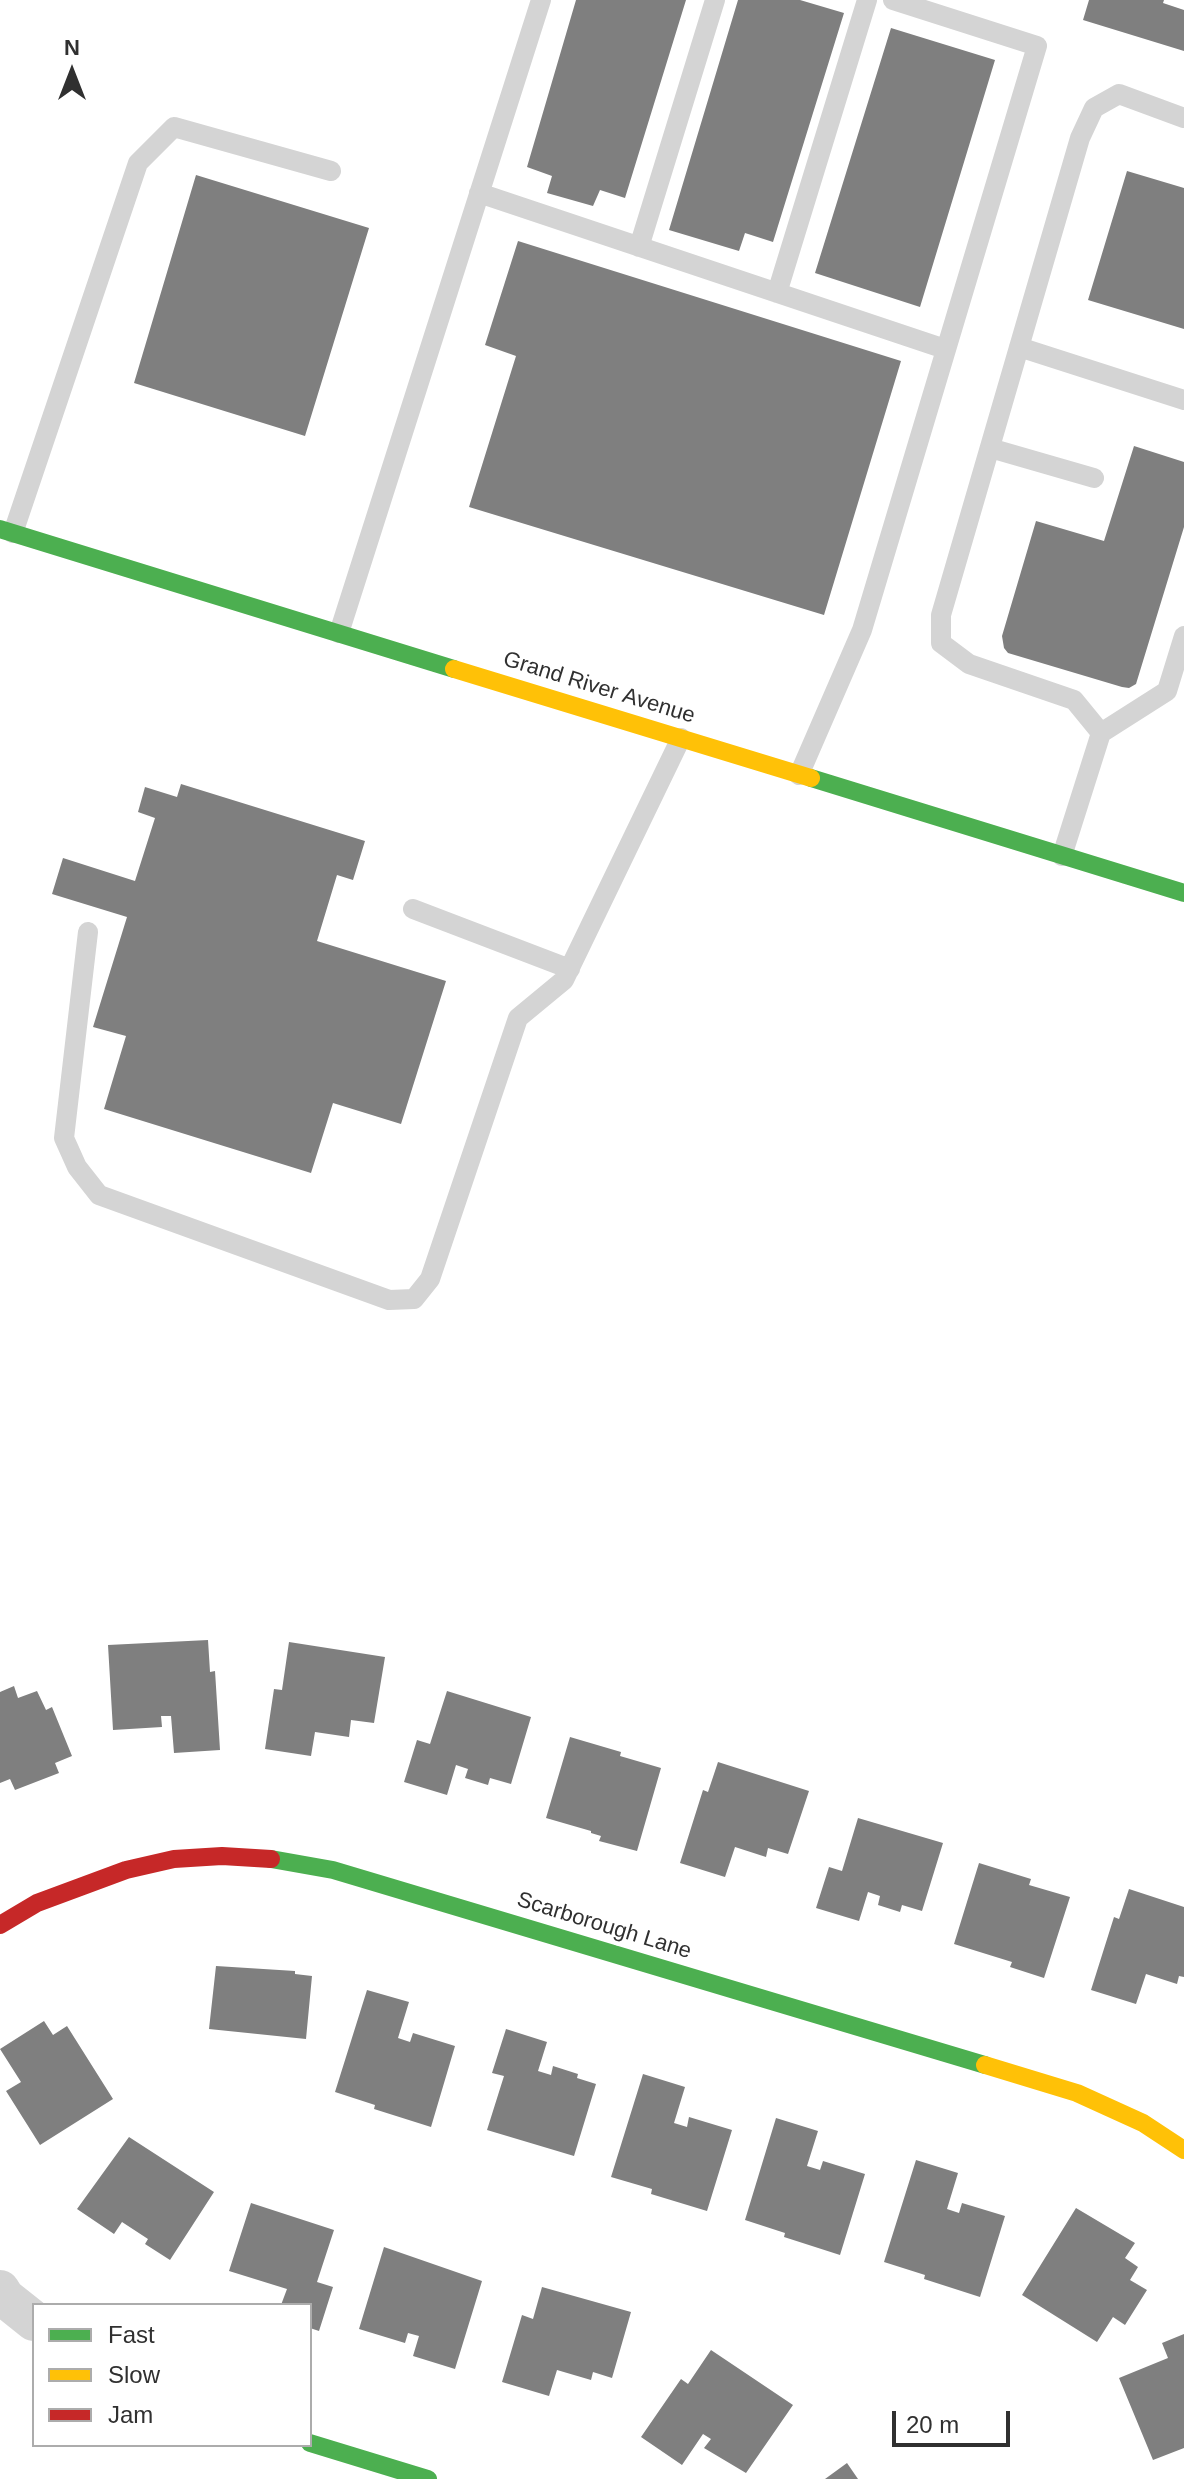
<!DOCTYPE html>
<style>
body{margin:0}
#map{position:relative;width:1184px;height:2479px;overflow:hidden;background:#fff;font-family:Arial,sans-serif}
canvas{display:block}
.legend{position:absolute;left:32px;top:2303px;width:280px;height:144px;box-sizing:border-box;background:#fff;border:2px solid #acacac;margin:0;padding:10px 14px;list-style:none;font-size:24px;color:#303030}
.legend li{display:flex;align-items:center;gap:16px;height:40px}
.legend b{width:40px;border:2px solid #acacac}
.north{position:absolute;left:32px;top:32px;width:80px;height:80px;-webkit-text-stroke:6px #fff;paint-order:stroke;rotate:0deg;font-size:22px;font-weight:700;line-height:32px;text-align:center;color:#303030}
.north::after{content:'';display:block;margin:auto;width:28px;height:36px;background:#303030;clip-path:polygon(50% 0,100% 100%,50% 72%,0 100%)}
.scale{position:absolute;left:892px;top:2411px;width:118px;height:36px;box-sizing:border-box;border:4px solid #303030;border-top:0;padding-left:10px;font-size:24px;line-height:28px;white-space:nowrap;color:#303030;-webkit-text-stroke:6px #fff;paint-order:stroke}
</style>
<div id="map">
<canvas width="1184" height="2479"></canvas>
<ul class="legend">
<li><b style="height:10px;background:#4caf50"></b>Fast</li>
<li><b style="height:10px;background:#ffc107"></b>Slow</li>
<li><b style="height:10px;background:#c62828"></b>Jam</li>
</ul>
<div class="north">N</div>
<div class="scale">20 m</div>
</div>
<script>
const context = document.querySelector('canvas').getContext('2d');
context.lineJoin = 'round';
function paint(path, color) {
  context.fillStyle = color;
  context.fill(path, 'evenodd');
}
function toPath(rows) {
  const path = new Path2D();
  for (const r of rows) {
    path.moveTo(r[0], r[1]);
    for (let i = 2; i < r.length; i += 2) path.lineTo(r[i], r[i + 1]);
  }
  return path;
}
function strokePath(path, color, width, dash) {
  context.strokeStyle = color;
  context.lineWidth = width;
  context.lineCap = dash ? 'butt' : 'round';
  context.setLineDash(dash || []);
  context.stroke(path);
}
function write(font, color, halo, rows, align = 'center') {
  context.font = font + ' Arial,sans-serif';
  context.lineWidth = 8;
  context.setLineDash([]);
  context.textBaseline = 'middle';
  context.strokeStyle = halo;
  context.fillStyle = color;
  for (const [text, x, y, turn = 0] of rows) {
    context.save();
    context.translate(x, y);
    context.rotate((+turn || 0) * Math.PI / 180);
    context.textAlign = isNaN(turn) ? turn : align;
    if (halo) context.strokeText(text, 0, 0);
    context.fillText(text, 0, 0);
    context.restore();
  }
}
const building = toPath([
 [576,0,686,0,625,198,600,190,593,206,547,193,552,176,527,167],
 [738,0,800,0,844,13,773,242,745,233,739,251,669,230],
 [1089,0,1164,0,1163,3,1184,10,1184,51,1083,20],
 [891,28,995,60,920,307,815,273],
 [1127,171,1184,188,1184,329,1088,300],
 [196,175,369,228,305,436,134,383],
 [518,241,901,361,824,615,469,507,516,356,485,345],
 [1134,446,1184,462,1184,527,1136,684,1129,688,1122,687,1008,653,1004,648,1002,636,1036,521,1104,541],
 [181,784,365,841,353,880,337,875,317,941,446,981,401,1124,333,1103,311,1173,104,1109,126,1036,93,1027,127,917,52,894,63,858,135,881,155,818,138,812,145,787,177,797],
 [208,1640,210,1672,215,1671,220,1750,174,1753,171,1716,161,1716,162,1727,113,1730,108,1645],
 [289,1642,385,1657,374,1723,351,1720,349,1737,315,1732,311,1756,265,1749,274,1689,282,1690],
 [14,1686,18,1698,37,1691,46,1710,52,1707,72,1756,55,1763,59,1773,15,1790,10,1779,0,1783,0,1692],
 [447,1691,531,1717,511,1784,490,1778,488,1785,465,1778,468,1769,456,1765,447,1795,404,1782,417,1740,430,1744],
 [570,1737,621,1752,620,1756,661,1768,637,1851,599,1841,601,1836,591,1833,591,1831,546,1818],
 [718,1762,809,1791,788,1854,768,1848,766,1857,735,1847,725,1877,680,1863,703,1790,708,1792],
 [858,1818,943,1843,922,1911,902,1905,900,1912,878,1905,880,1896,868,1892,859,1921,816,1908,829,1867,842,1871],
 [979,1863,1031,1879,1029,1885,1070,1897,1044,1978,1010,1967,1012,1962,954,1944],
 [1129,1889,1184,1907,1184,1977,1179,1976,1177,1984,1146,1974,1136,2004,1091,1990,1114,1917,1119,1919],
 [216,1966,295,1971,295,1974,312,1976,306,2039,209,2029],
 [367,1990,409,2002,398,2038,410,2042,413,2033,455,2046,431,2127,374,2109,375,2105,335,2092],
 [44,2021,53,2035,67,2026,113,2099,40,2145,6,2091,21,2082,0,2049],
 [506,2029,547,2042,538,2071,551,2075,553,2066,578,2074,577,2078,596,2084,574,2156,487,2130,504,2076,492,2073],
 [643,2074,685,2087,674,2123,687,2127,689,2117,732,2130,707,2211,651,2194,652,2189,611,2177],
 [776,2118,818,2131,807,2166,820,2170,823,2161,865,2174,840,2255,784,2237,785,2233,745,2220],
 [129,2137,214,2192,170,2260,145,2244,148,2239,122,2222,114,2234,77,2209],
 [916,2160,958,2173,947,2209,959,2213,962,2203,1005,2216,980,2297,924,2279,925,2275,884,2262],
 [251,2203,334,2230,317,2282,333,2287,319,2331,310,2328,310,2305,281,2305,287,2289,229,2271],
 [1076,2208,1135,2243,1125,2258,1138,2267,1130,2280,1147,2290,1125,2325,1113,2317,1097,2342,1022,2295],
 [384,2247,482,2281,455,2369,413,2356,419,2336,408,2333,405,2343,359,2329],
 [542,2287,631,2312,612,2378,593,2372,591,2380,557,2370,549,2396,502,2382,522,2315,533,2319],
 [1184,2334,1184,2448,1153,2460,1119,2378,1168,2358,1162,2343],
 [711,2350,793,2405,746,2473,704,2448,711,2439,703,2434,682,2465,641,2437,681,2379,688,2384],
 [847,2463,858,2479,825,2479]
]);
const lane = toPath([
 [479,193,945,349],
 [639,247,715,0],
 [777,293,867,0],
 [1019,347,1184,400],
 [990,448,1094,478],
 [13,533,138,163,174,127,331,171],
 [339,633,541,0],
 [1101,733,1074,700,969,664,941,643,941,615,1080,138,1094,108,1119,94,1184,118],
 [799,775,862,630,1037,46,893,0],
 [1062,856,1101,733,1167,691,1184,636],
 [413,909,570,969],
 [88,932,64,1138,77,1167,99,1195,389,1300,414,1299,430,1279,518,1018,564,980,681,738]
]);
const street = toPath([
 [0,2290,5,2298,34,2321]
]);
const fast = toPath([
 [0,529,454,669],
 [811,778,1184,893],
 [271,1859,333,1870,985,2065],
 [310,2443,428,2479]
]);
const slow = toPath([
 [454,669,811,778],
 [985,2065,1077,2093,1143,2123,1184,2150]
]);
const jam = toPath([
 [0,1925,37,1903,126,1870,174,1859,222,1856,271,1859]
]);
const streetNames = [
 ["Grand River Avenue",599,688,17],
 ["Scarborough Lane",604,1926,17]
];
paint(building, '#7f7f7f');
strokePath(lane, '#d4d4d4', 20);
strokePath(street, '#d4d4d4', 40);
strokePath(fast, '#4caf50', 18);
strokePath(slow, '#ffc107', 18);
strokePath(jam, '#c62828', 18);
write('22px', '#303030', '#fff', streetNames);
</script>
